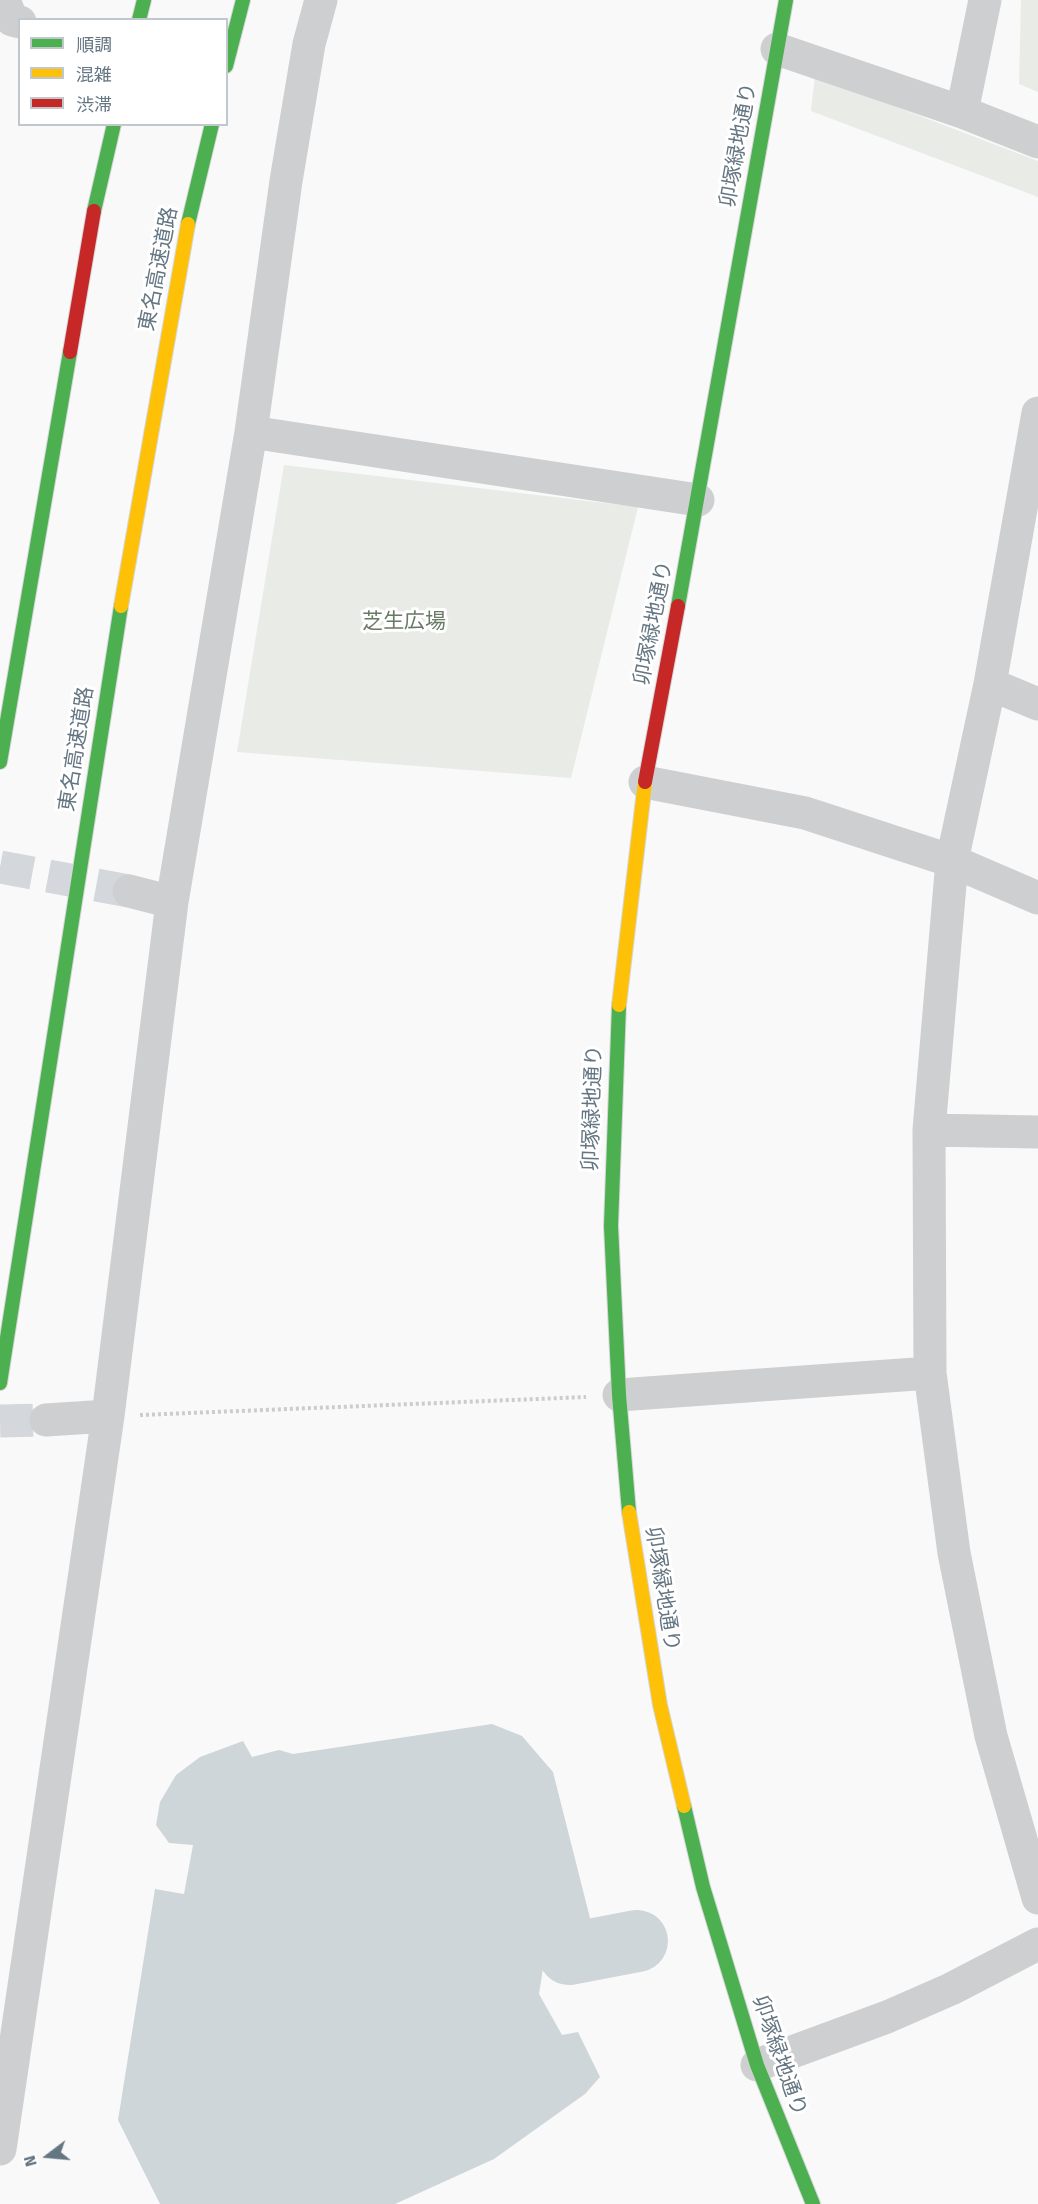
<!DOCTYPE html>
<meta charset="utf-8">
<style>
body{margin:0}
#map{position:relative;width:1038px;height:2204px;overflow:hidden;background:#f9f9f9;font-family:"Fira Sans","Noto Sans JP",sans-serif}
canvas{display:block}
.legend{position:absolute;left:18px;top:18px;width:210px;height:108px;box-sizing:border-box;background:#fff;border:2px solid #c1c8cd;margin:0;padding:8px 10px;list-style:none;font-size:18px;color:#657683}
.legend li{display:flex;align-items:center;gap:12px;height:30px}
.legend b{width:30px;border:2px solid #c1c8cd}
.north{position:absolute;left:18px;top:2126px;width:60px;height:60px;-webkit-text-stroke:4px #fff;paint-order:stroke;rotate:254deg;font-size:16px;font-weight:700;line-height:24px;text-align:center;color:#657683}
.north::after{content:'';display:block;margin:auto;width:21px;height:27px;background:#657683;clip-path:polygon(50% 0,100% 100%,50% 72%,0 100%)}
</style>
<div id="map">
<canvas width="1038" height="2204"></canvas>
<ul class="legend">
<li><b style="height:8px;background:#4caf50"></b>順調</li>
<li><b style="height:8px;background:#ffc107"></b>混雑</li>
<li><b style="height:8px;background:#c62828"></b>渋滞</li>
</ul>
<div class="north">N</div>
</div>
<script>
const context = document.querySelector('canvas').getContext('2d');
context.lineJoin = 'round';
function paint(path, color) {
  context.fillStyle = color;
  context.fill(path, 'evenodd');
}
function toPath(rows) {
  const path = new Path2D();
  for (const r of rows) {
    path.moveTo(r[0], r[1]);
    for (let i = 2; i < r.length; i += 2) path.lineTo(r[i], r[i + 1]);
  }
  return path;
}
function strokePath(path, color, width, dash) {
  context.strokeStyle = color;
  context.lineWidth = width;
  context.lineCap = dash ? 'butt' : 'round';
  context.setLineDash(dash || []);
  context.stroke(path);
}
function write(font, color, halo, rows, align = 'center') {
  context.font = font + ' "Fira Sans","Noto Sans JP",sans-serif';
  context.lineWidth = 6;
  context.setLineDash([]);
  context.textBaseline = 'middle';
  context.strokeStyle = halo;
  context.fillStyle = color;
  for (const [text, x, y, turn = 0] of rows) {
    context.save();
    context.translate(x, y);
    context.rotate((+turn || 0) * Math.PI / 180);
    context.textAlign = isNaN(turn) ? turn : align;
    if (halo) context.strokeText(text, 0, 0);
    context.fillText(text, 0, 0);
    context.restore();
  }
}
const green = toPath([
 [1021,0,1038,0,1038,92,1019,84],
 [815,76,1038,161,1038,197,811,111],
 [284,465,638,507,571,778,237,752]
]);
const water = toPath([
 [492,1724,522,1736,553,1772,591,1922,564,1934,572,1965,544,1962,539,1994,562,2035,578,2032,600,2077,585,2094,494,2159,395,2204,160,2204,118,2120,155,1889,184,1894,193,1845,169,1843,156,1825,160,1802,176,1775,200,1757,243,1741,252,1757,279,1750,293,1754]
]);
const river = toPath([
 [569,1954,637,1941]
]);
const streetTunnel = toPath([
 [0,867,129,891],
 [0,1421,46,1420]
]);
const path = toPath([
 [140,1415,586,1397]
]);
const street = toPath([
 [4,0,12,20,20,22],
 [777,49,962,112,1038,142],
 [962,112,985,0],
 [1038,413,990,684,952,861,929,1130,930,1373,954,1553,991,1736,1038,1898],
 [251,432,698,500],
 [990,684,1038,704],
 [645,782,805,813,952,861,1038,898],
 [172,902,251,432,286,181,309,44,321,0],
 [929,1130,1038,1132],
 [619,1395,930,1373],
 [46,1420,108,1416],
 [757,2065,887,2017,951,1989,1038,1944],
 [0,2149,108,1416,172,902,129,891]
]);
const fast = toPath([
 [139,20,144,0],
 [226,66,243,0],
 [94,211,114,124],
 [188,224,212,124],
 [678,606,786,0],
 [0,762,70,352],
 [619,1005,611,1226,619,1395,629,1512],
 [0,1383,121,606],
 [684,1806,703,1887,757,2065,813,2204]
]);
const slow = toPath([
 [121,606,188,224],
 [619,1005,645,782],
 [629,1512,660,1705,684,1806]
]);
const jam = toPath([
 [70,352,94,211],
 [645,782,678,606]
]);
const streetNames = [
 ["卯塚緑地通り",739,145,-80],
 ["東名高速道路",159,269,-79],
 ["卯塚緑地通り",654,623,-79],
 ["東名高速道路",77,749,-81],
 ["卯塚緑地通り",593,1108,-88],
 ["卯塚緑地通り",662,1589,81],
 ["卯塚緑地通り",779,2056,71]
];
const parkNames = [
 ["芝生広場",404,622]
];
paint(green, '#e8ebe6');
paint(water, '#ced6d9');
strokePath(river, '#ced6d9', 62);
strokePath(streetTunnel, '#d4d8dc', 33, [33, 16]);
strokePath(fast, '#d5d6d7', 16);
strokePath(slow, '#d5d6d7', 16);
strokePath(jam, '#d5d6d7', 16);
strokePath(path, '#cbcccd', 4, [3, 3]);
strokePath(street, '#cecfd0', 33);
strokePath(fast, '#4caf50', 14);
strokePath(slow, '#ffc107', 14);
strokePath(jam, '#c62828', 14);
write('21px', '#657683', '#fff', streetNames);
write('21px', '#687a64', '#fff', parkNames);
</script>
